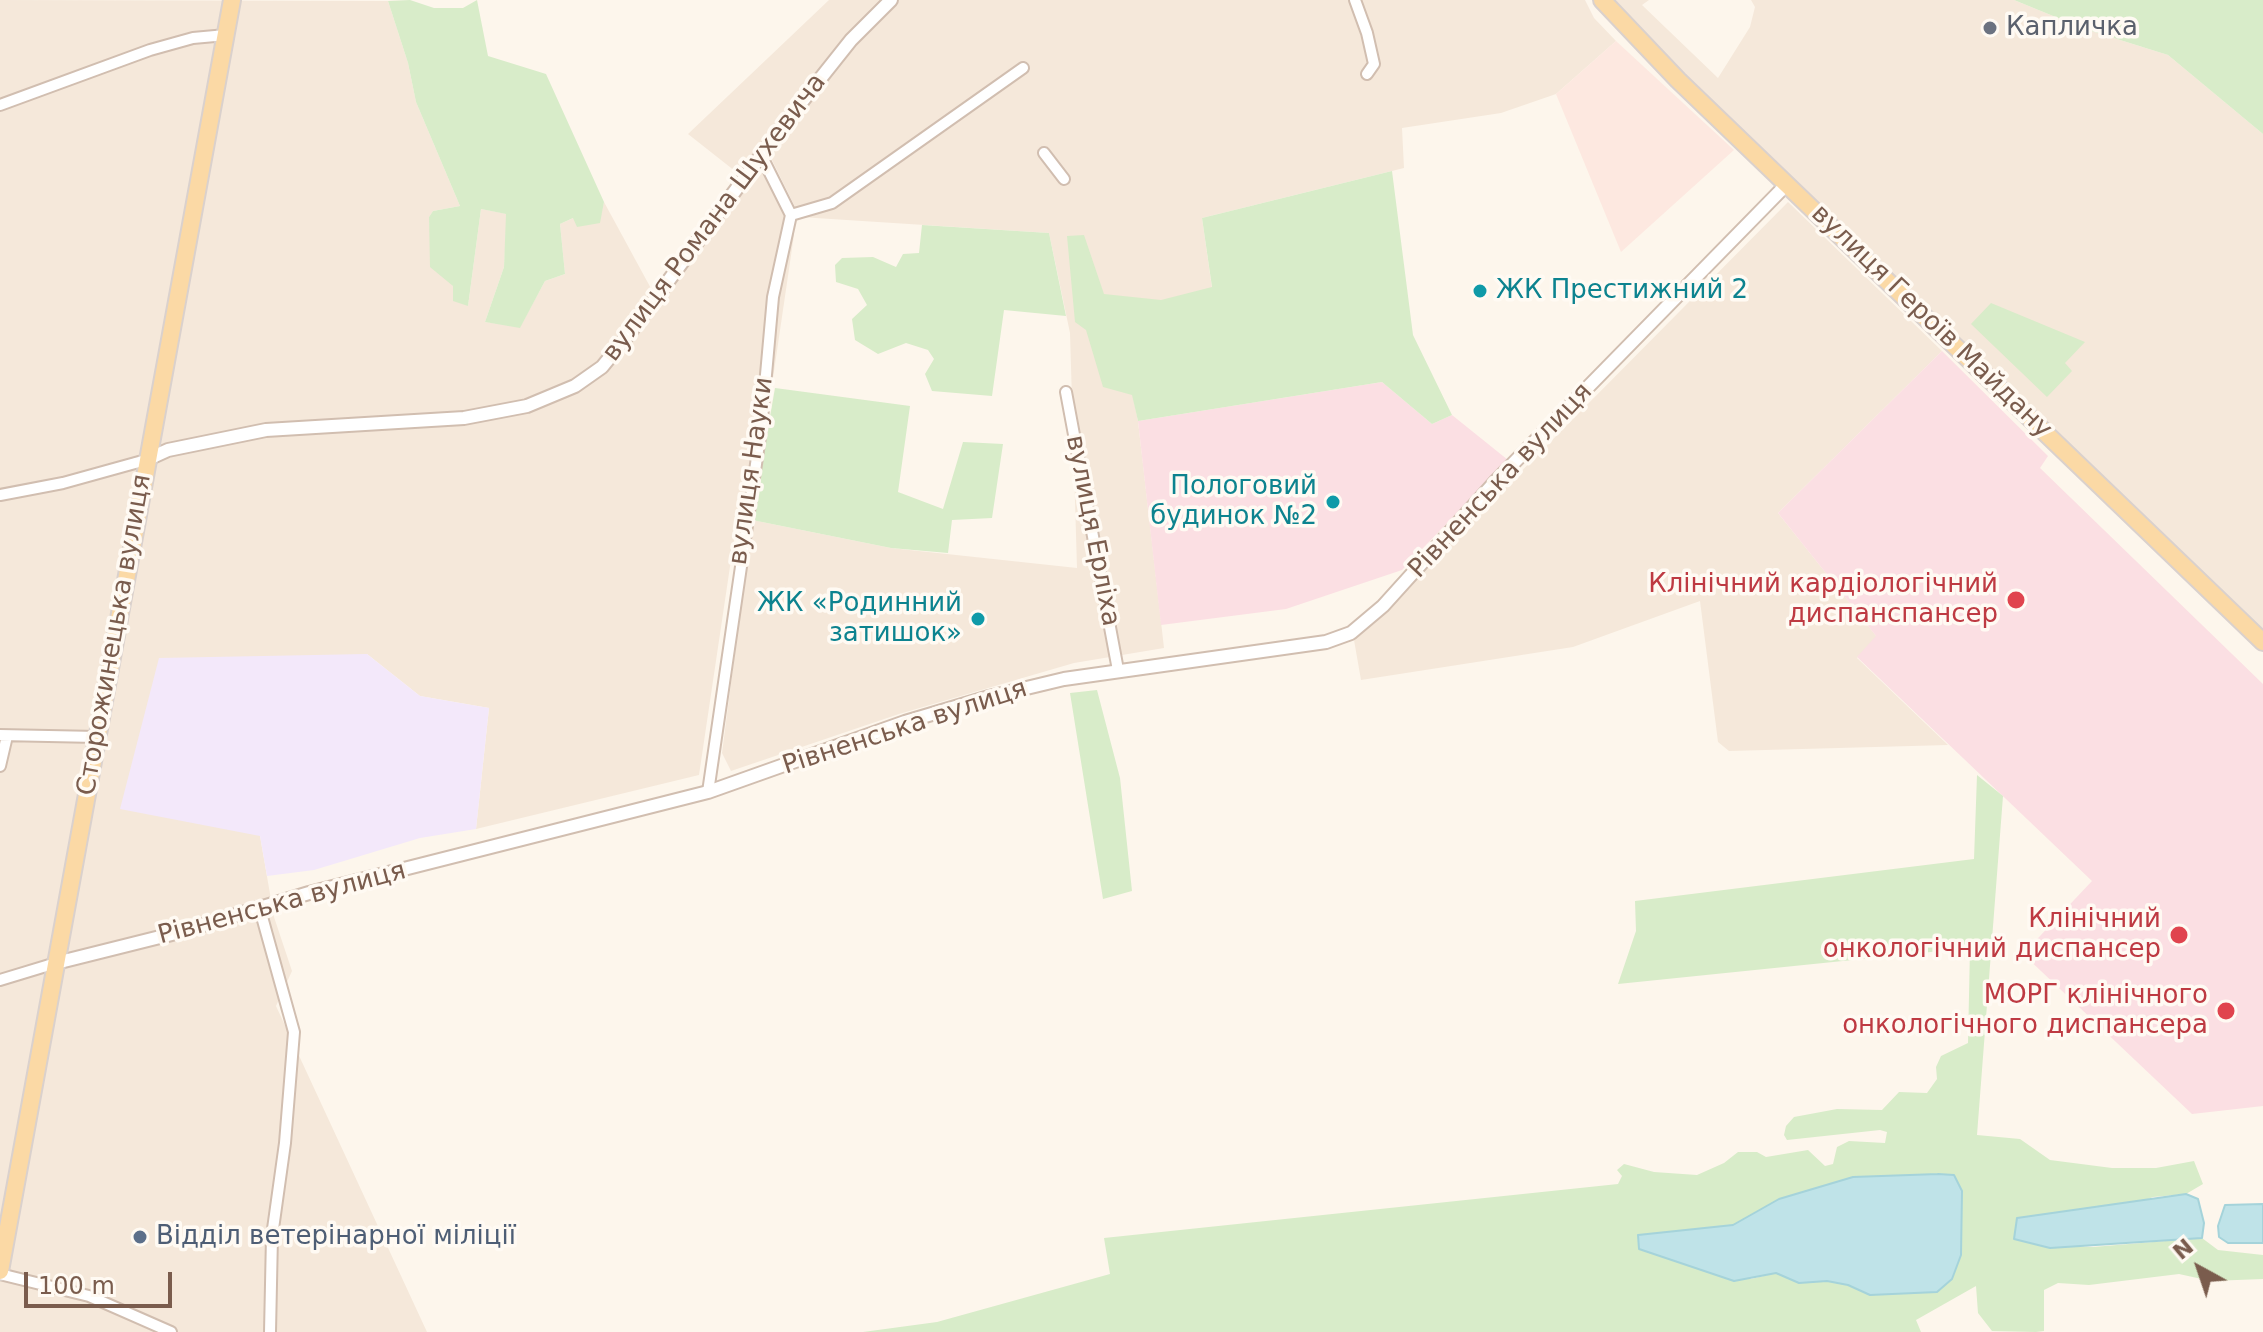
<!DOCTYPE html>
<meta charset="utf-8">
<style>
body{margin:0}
#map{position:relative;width:2263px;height:1332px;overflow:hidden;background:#fdf6ec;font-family:"DejaVu Sans",sans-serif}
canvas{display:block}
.north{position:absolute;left:2159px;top:1228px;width:80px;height:80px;-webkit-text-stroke:6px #fffaf3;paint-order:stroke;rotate:320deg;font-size:22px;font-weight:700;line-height:32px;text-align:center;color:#7a5c4d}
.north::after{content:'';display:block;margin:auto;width:28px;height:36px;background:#7a5c4d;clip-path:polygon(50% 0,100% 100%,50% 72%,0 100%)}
.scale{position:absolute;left:24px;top:1272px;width:148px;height:36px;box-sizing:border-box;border:4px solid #7a5c4d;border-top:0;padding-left:10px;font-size:24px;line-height:28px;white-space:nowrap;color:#7a5c4d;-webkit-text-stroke:6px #fffaf3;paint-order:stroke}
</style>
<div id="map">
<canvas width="2263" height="1332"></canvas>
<div class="north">N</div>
<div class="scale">100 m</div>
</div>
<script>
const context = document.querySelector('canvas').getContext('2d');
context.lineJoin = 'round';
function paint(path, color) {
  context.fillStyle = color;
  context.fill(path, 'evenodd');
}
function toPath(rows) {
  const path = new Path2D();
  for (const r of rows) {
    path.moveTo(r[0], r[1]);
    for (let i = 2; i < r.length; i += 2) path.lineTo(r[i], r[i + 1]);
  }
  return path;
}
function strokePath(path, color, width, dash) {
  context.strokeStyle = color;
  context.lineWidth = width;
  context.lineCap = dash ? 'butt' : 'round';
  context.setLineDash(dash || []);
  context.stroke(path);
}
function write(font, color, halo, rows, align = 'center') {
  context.font = font + ' "DejaVu Sans",sans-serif';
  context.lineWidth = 7;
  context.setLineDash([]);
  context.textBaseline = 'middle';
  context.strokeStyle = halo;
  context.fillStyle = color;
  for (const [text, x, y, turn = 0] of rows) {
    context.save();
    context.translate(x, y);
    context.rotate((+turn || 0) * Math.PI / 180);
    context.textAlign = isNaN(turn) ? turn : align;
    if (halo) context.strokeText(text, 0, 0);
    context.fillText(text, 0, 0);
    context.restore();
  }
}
const residential = toPath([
 [0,0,388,1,408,63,416,102,460,206,433,211,429,217,430,230,453,286,468,306,481,209,507,214,504,267,485,322,520,327,545,281,565,274,560,224,573,218,599,223,604,202,654,294,762,154,792,212,794,235,773,378,735,533,699,775,476,829,489,708,420,696,367,654,260,836,274,917,292,971,276,1006,427,1332,0,1332],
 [829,0,888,0,740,175,688,134],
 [899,0,1585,0,1594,18,1616,41,1556,94,1501,113,1402,128,1404,168,1202,218,1215,309,1118,325,1138,421,1164,648,1074,663,899,714,731,771,722,753,752,520,891,548,1077,568,1070,333,1049,233,800,217,769,154,851,46],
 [1602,0,1649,0,1642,5,1718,78,1750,27,1755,7,1751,0,2014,0,2085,29,2168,55,2263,134,2263,641],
 [1788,202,1942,351,1778,513,1877,637,1857,658,1948,745,1729,751,1718,742,1700,601,1573,647,1361,680,1354,640]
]);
const commercial = toPath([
 [1616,41,1734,150,1621,252,1556,94]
]);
const education = toPath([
 [367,654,420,696,489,708,476,829,420,838,314,870,267,876,260,836,120,809,159,658]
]);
const medical = toPath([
 [1942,351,2048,456,2040,468,2263,684,2263,1106,2192,1114,2023,954,2092,881,1857,657,1876,636,1778,513],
 [1382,382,1432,424,1452,415,1508,460,1402,570,1286,609,1161,625,1138,421]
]);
const green = toPath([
 [410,0,434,8,463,8,477,0,488,56,546,74,604,202,600,223,577,227,573,218,560,224,565,274,545,281,520,328,485,322,504,267,506,214,481,209,468,306,453,301,453,286,430,267,429,217,433,211,460,206,416,102,408,63,388,1],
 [2014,0,2263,0,2263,134,2168,55,2085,29],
 [1392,171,1413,335,1452,415,1432,424,1382,382,1138,421,1132,395,1103,387,1086,330,1075,322,1067,236,1084,235,1104,294,1161,300,1212,287,1202,218],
 [922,225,1049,233,1066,316,1004,310,992,396,932,391,925,374,934,359,928,350,906,343,878,354,855,340,852,319,867,305,858,289,836,282,835,265,842,258,873,257,896,267,903,254,919,253],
 [1991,303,2085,342,2065,363,2072,371,2047,397,1971,324],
 [775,388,910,406,898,492,943,509,963,442,1003,444,992,518,952,520,948,553,891,548,752,520],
 [1097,690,1120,778,1132,891,1103,899,1070,693],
 [1977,775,2003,796,1977,1135,2020,1139,2050,1160,2112,1168,2156,1168,2194,1161,2203,1184,2186,1194,2153,1197,2035,1245,2093,1247,2202,1238,2218,1250,2263,1255,2263,1279,2211,1281,2179,1274,2089,1285,2058,1283,2044,1290,2044,1331,2036,1332,1992,1331,1978,1313,1976,1286,1916,1320,1921,1332,863,1332,937,1322,1110,1274,1104,1238,1618,1184,1622,1176,1617,1170,1624,1164,1654,1172,1697,1175,1724,1163,1738,1152,1757,1152,1766,1157,1808,1150,1825,1166,1833,1164,1837,1147,1849,1141,1885,1143,1887,1132,1880,1130,1787,1140,1784,1135,1786,1126,1794,1117,1837,1109,1882,1110,1899,1092,1927,1093,1937,1079,1936,1067,1941,1056,1968,1043,1970,948,1618,984,1636,931,1635,901,1974,859],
 [1938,1174,1954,1175,1870,1295,1848,1285,1827,1281,1799,1283,1776,1273,1751,1279,1639,1249,1733,1225,1779,1199,1853,1177]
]);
const water = toPath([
 [1938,1174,1954,1175,1962,1191,1961,1255,1952,1279,1937,1292,1870,1295,1848,1285,1827,1281,1799,1283,1776,1273,1734,1281,1639,1249,1638,1235,1733,1225,1779,1199,1853,1177,1938,1174],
 [2186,1194,2198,1199,2204,1223,2202,1238,2050,1248,2014,1239,2017,1218,2186,1194],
 [2263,1204,2263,1243,2228,1243,2219,1237,2218,1226,2225,1205,2263,1204]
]);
const minor = toPath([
 [1355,0,1367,33,1374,64,1367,74],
 [0,105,150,50,193,38,226,35],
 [1044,153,1064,179],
 [791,215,832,203,1023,68],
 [1066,392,1118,670],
 [0,495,63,483,146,460],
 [0,735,97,737],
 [0,766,7,736],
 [708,792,761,430,773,297,791,215,762,157],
 [259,906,294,1032,285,1143,272,1236,270,1332],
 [0,980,56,963],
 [0,1274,89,1296,171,1332]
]);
const tertiary = toPath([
 [146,460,168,450,266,430,464,418,527,406,575,386,602,367,629,334,789,118,851,40,891,0],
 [56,963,180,932,309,893,708,792,905,722,989,697,1064,679,1326,642,1351,633,1383,606,1495,482,1787,184]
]);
const primary = toPath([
 [1602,0,1678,80,2263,642],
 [0,1271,232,0]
]);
const markers = [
 [1990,28,8,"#6b7280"],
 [1480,291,8,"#0f9aa8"],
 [1333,502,8,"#0f9aa8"],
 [2016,600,10,"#e0444e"],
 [978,619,8,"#0f9aa8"],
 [2179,935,10,"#e0444e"],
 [2226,1011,10,"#e0444e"],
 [140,1237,8,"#5c6f8a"]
];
const worshipNames = [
 ["Капличка",2006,28]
];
const streetNames = [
 ["вулиця Романа Шухевича",715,218,-53],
 ["вулиця Героїв Майдану",1931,322,44],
 ["вулиця Науки",752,471,-82],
 ["Рівненська вулиця",1501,481,-47],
 ["вулиця Ерліха",1092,531,79],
 ["Сторожинецька вулиця",115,635,-80],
 ["Рівненська вулиця",905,728,-18],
 ["Рівненська вулиця",282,904,-15]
];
const cultureNames = [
 ["ЖК Престижний 2",1496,291,"left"],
 ["Пологовий",1317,487],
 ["будинок №2",1317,517],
 ["ЖК «Родинний",962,604],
 ["затишок»",962,634]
];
const healthNames = [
 ["Клінічний кардіологічний",1998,585],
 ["диспанспансер",1998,615],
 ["Клінічний",2161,920],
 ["онкологічний диспансер",2161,950],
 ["МОРГ клінічного",2208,996],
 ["онкологічного диспансера",2208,1026]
];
const serviceNames = [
 ["Відділ ветерінарної міліції",156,1237]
];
paint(residential, '#f5e8da');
paint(commercial, '#fde8e0');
paint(education, '#f3e8fa');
paint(medical, '#fbdfe3');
paint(green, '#d8ecc9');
paint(water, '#bfe3e8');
strokePath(water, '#a5d3da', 2);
strokePath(minor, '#d1beb0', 14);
strokePath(tertiary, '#d1beb0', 16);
strokePath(primary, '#dad1cd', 20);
strokePath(minor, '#fff', 10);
strokePath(tertiary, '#fff', 12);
strokePath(primary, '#fbd9a5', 16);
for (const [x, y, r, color] of markers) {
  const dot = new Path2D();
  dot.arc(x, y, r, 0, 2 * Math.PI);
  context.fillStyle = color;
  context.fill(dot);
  strokePath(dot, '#fffaf3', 3);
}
write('26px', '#5b616d', '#fffaf3', worshipNames, 'left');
write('26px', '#7a5c4d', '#fffaf3', streetNames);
write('26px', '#0d838f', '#fffaf3', cultureNames, 'right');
write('26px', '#be3a42', '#fffaf3', healthNames, 'right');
write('26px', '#4e5e75', '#fffaf3', serviceNames, 'left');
</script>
